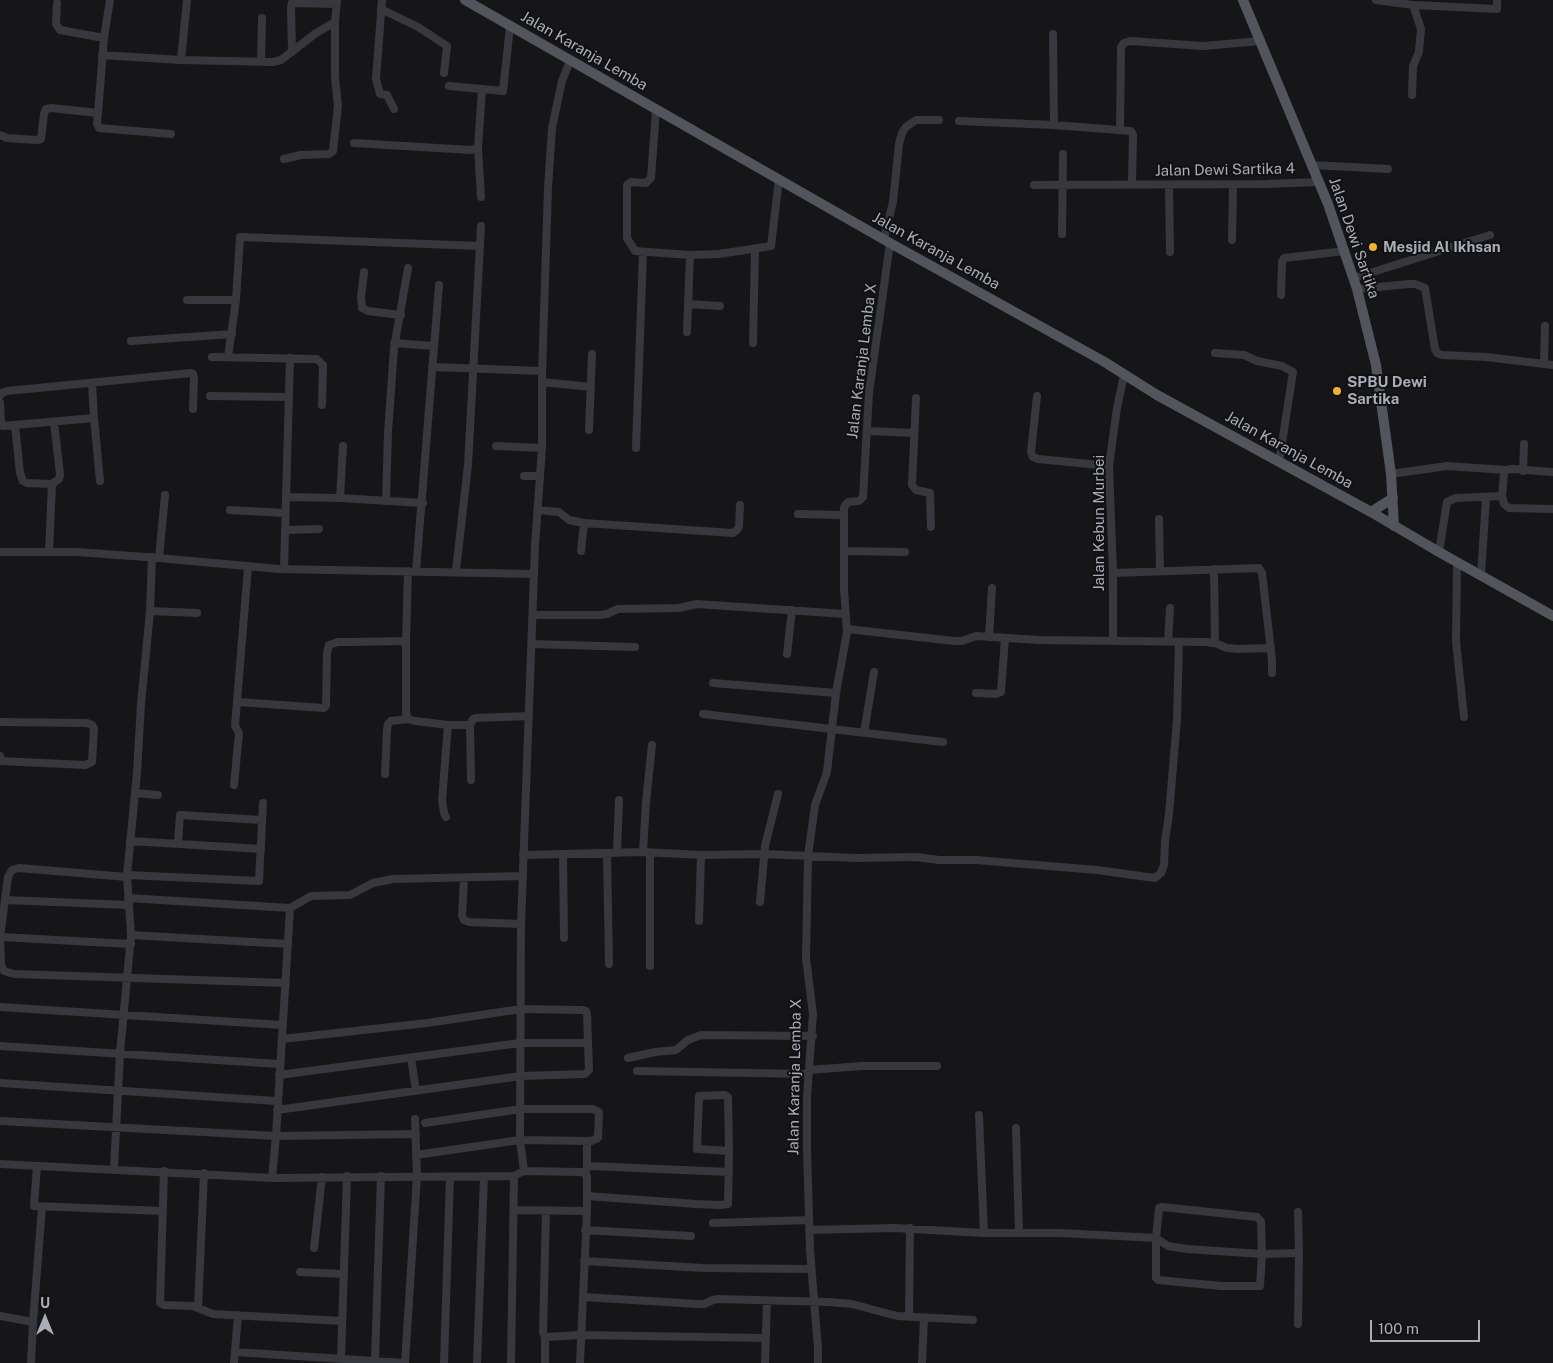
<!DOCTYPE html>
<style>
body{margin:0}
#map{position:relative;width:1553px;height:1363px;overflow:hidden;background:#161618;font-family:"Public Sans",sans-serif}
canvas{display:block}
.north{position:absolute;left:20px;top:1293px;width:50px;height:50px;-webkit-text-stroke:4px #111113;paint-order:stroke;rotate:0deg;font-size:14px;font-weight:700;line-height:20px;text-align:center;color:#a8adb8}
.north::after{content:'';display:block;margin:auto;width:18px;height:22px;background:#a8adb8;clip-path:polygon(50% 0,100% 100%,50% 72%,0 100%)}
.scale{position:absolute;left:1370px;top:1320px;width:110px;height:22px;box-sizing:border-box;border:2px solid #a8adb8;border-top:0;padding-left:6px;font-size:15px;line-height:18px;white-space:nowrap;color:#a8adb8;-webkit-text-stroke:4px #111113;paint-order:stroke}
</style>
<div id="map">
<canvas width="1553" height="1363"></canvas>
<div class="north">U</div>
<div class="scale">100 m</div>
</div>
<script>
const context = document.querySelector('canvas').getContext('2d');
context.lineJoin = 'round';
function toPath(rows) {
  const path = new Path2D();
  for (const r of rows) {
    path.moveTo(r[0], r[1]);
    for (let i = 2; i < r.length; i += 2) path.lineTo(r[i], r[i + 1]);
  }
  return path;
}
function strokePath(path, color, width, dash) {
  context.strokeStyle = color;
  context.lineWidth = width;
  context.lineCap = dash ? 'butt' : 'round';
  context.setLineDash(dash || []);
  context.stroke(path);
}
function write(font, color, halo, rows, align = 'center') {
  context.font = font + ' "Public Sans",sans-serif';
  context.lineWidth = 4;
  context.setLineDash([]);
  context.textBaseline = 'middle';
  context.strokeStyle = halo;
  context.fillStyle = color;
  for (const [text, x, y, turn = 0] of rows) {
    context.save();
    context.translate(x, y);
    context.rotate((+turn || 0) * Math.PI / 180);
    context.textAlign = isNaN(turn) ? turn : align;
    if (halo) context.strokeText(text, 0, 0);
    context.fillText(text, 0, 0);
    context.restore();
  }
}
const minor = toPath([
 [382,0,376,79,380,94,387,95,394,109],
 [1376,0,1413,5,1497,9,1497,0],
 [57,3,56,24,60,30,104,38],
 [381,9,418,27,447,46,444,73],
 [1053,34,1054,125],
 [292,52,291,8,292,3,337,4],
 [102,55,181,60,187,0],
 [181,60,273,62,281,60,316,33,335,22,337,0],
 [261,61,262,18],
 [449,86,503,91,510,26],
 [1412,95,1413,66,1419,52,1421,29,1413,5],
 [656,110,651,178,646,183,631,182,627,185,627,238,635,251,690,255,719,254,771,246,779,179],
 [98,113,97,124,99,128,171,134],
 [959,121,1054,125,1131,131,1133,135,1132,184],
 [1120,130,1121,50,1121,47,1124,43,1130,41,1204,46,1260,41],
 [0,135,7,138,37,140,41,139,44,114,46,109,51,108,98,113,104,38,110,0],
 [354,143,471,150,478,148],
 [284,159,301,155,329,154,333,151,338,106,335,78,335,22],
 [1312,165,1388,169],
 [1034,185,1267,184,1318,182],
 [1169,185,1170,252],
 [481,197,478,148,482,89],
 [1062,234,1063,154],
 [884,239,893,202,899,144,902,133,906,127,916,120,939,120],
 [1232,240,1233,185],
 [364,272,361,298,362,308,368,311,401,315],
 [1354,278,1490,235],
 [1357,289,1409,284,1415,284,1425,288,1435,349,1437,353,1442,355,1486,357,1553,365],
 [1281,295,1282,262,1284,258,1345,251],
 [187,300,236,300],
 [688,304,720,306],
 [687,332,690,255],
 [131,341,232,334],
 [394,343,433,346],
 [753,343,755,249],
 [1215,353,1244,355,1257,361,1282,366,1293,372,1279,462],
 [212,357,317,359,323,365,322,405],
 [228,357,236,300,240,237,480,246],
 [1544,364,1545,326],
 [432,367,542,371],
 [542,382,591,387],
 [92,383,94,418,100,481],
 [0,396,2,393,7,391,191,373,193,374,194,378,193,409],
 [210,396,289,397],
 [1037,396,1031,452,1033,457,1038,459,1109,466],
 [916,398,912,485,916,490,930,493,931,527],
 [0,403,1,423,3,426,94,418],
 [15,425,20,473,23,481,27,483,52,484,59,479,60,475,54,422],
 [589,430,592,354],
 [867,431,914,433],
 [496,446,542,448],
 [636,448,643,252],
 [1523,471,1524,444],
 [1553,472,1512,469,1506,470,1504,473,1502,496,1504,504,1509,508,1553,509],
 [1391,474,1447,466,1506,470],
 [524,476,540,476],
 [286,497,340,498,423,503],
 [340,498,343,446],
 [386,501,388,432,394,348,408,268],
 [230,510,285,513],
 [538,510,559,512,569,520,584,523,733,533,737,530,739,527,740,505],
 [798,514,844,515],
 [1159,519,1160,571],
 [285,530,319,529],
 [581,551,584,523],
 [844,551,905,552],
 [0,552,77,552,159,558,279,569,534,574],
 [49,552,52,484],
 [1439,552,1447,502,1456,498,1502,496],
 [159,558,165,495],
 [1457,562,1456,641,1464,717],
 [284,569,290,358],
 [1214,569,1215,643],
 [416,571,439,285],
 [456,571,468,465,481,226],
 [1113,573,1259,568,1262,573,1272,660,1272,673],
 [1481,575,1486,498],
 [150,611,197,613],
 [534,615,600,615,607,614,618,609,679,608,697,604,845,614],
 [847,629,954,641,962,641,976,636,1039,640,1205,642,1215,643,1227,648,1238,649,1271,648],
 [989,637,992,588],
 [406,641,408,571],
 [1113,641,1113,573,1109,466,1117,408,1124,375],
 [1168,642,1170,608],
 [532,644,635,647],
 [787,654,792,610],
 [713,683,836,693],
 [976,693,996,694,1001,692,1005,638],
 [238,702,324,708,326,706,327,653,329,645,338,642,348,642,406,641,406,713,408,719],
 [703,714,943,742],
 [0,722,87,723,92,725,94,728,92,762,85,765,1,761,0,756],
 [470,725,471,780],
 [864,733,874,672],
 [385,774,387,730,388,724,391,721,408,719,415,721,448,725,470,725,473,719,476,718,529,716],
 [234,785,239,733,235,726,248,567],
 [135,793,158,795],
 [446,817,444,813,442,800,448,725],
 [130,841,261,849],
 [178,844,180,815,262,820],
 [643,852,646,802,652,745],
 [607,853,609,964],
 [617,853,619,800],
 [563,854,564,938],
 [523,855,643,852,701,855,764,854,856,858,916,857,939,860,976,860,1097,870,1155,878,1161,873,1164,865,1165,841,1169,814,1177,719,1179,642],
 [127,875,259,881,263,803],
 [464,878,462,916,464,920,469,922,521,924],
 [128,898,290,908,276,1136,272,1178],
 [5,900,129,905],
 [760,902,765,846,778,794],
 [290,908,311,896,350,895,373,883,393,879,523,876],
 [699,921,701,855],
 [131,935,288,944],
 [0,937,8,877,12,870,19,868,127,877],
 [131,944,0,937,1,964,4,971,14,974,286,983],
 [650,966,650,853],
 [0,1007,282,1025],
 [0,1046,279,1064],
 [411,1058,416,1091],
 [628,1058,655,1052,676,1050,688,1040,701,1035,813,1036],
 [809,1070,862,1066,937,1066],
 [637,1071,809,1074],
 [279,1075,520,1043,588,1043],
 [0,1083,277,1101],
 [277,1110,521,1076,585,1074,589,1070,587,1014,586,1011,581,1010,521,1009,427,1023,282,1039],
 [979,1115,984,1233],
 [0,1121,276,1136,416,1134],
 [1016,1128,1019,1232],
 [416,1155,520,1140,591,1141,598,1138,599,1112,593,1109,521,1109,425,1123],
 [0,1164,272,1178,514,1176,524,1171,581,1172,585,1173],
 [37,1166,34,1206,163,1211],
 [587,1168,587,1141],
 [114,1169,120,1053,131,935,127,875,137,773,141,704,150,611,152,557],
 [164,1171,160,1303,164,1305,193,1306,213,1314,342,1321],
 [524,1171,520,1140,521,924,535,545,542,448,542,374,548,188,552,128,562,81,570,61],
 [587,1196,696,1204,720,1205,728,1204,729,1151,728,1097,725,1095,699,1096,697,1149,729,1151],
 [1162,1207,1257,1217,1261,1221,1262,1254,1260,1286,1221,1286,1158,1280,1156,1278,1156,1238,1159,1208,1162,1207],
 [514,1210,587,1211],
 [546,1211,543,1333,545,1337,581,1335,766,1338],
 [1298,1212,1299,1253,1298,1324],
 [713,1223,809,1220],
 [585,1230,691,1236],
 [809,1230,894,1228,984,1233,1061,1233,1156,1238,1168,1246,1187,1249,1262,1254,1299,1253],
 [314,1248,322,1177],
 [584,1261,703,1268,811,1269],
 [300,1272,344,1274],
 [583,1297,698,1304,704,1304,713,1300,718,1299,828,1302,852,1304,897,1316,973,1320],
 [198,1308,204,1173],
 [0,1316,33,1322],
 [909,1317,910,1228],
 [545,1337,545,1363],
 [235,1352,405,1363],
 [341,1358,347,1176],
 [375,1360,381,1176],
 [31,1363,33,1322,42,1207],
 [234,1363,238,1315],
 [405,1363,417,1176,415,1119],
 [444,1363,450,1177],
 [477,1363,484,1176],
 [511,1363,514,1176],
 [580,1363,587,1211,587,1176,585,1173,587,1168,590,1166,729,1172],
 [765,1363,767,1301],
 [818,1363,818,1349,810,1250,807,1149,807,1097,813,1014,806,958,808,856,815,805,827,772,836,693,847,632,844,589,844,507,848,502,859,501,863,497,869,393,890,243],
 [922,1363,924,1318]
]);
const major = toPath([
 [465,0,890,243,1103,361,1157,395,1371,512,1439,552,1553,616],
 [1243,0,1328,204,1357,289,1376,365,1391,474,1394,526],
 [1371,512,1393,498]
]);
const markers = [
 [1373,247,5,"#f2b134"],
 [1337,391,5,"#f2b134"]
];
const streetNames = [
 ["Jalan Karanja Lemba",584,51,30],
 ["Jalan Dewi Sartika 4",1225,170,-1],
 ["Jalan Dewi Sartika",1354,238,71],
 ["Jalan Karanja Lemba",936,251,29],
 ["Jalan Karanja Lemba X",862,361,-83],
 ["Jalan Karanja Lemba",1289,450,29],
 ["Jalan Kebun Murbei",1099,523,-90],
 ["Jalan Karanja Lemba X",795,1077,-89]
];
const poiNames = [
 ["Mesjid Al Ikhsan",1383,247],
 ["SPBU Dewi",1347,382],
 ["Sartika",1347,399]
];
strokePath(minor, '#37383d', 8);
strokePath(major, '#53555c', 10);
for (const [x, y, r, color] of markers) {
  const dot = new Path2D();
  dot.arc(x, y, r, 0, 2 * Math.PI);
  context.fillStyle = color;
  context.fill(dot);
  strokePath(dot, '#111113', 2);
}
write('15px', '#a8adb8', '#111113', streetNames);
write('bold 15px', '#a8adb8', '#111113', poiNames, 'left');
</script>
